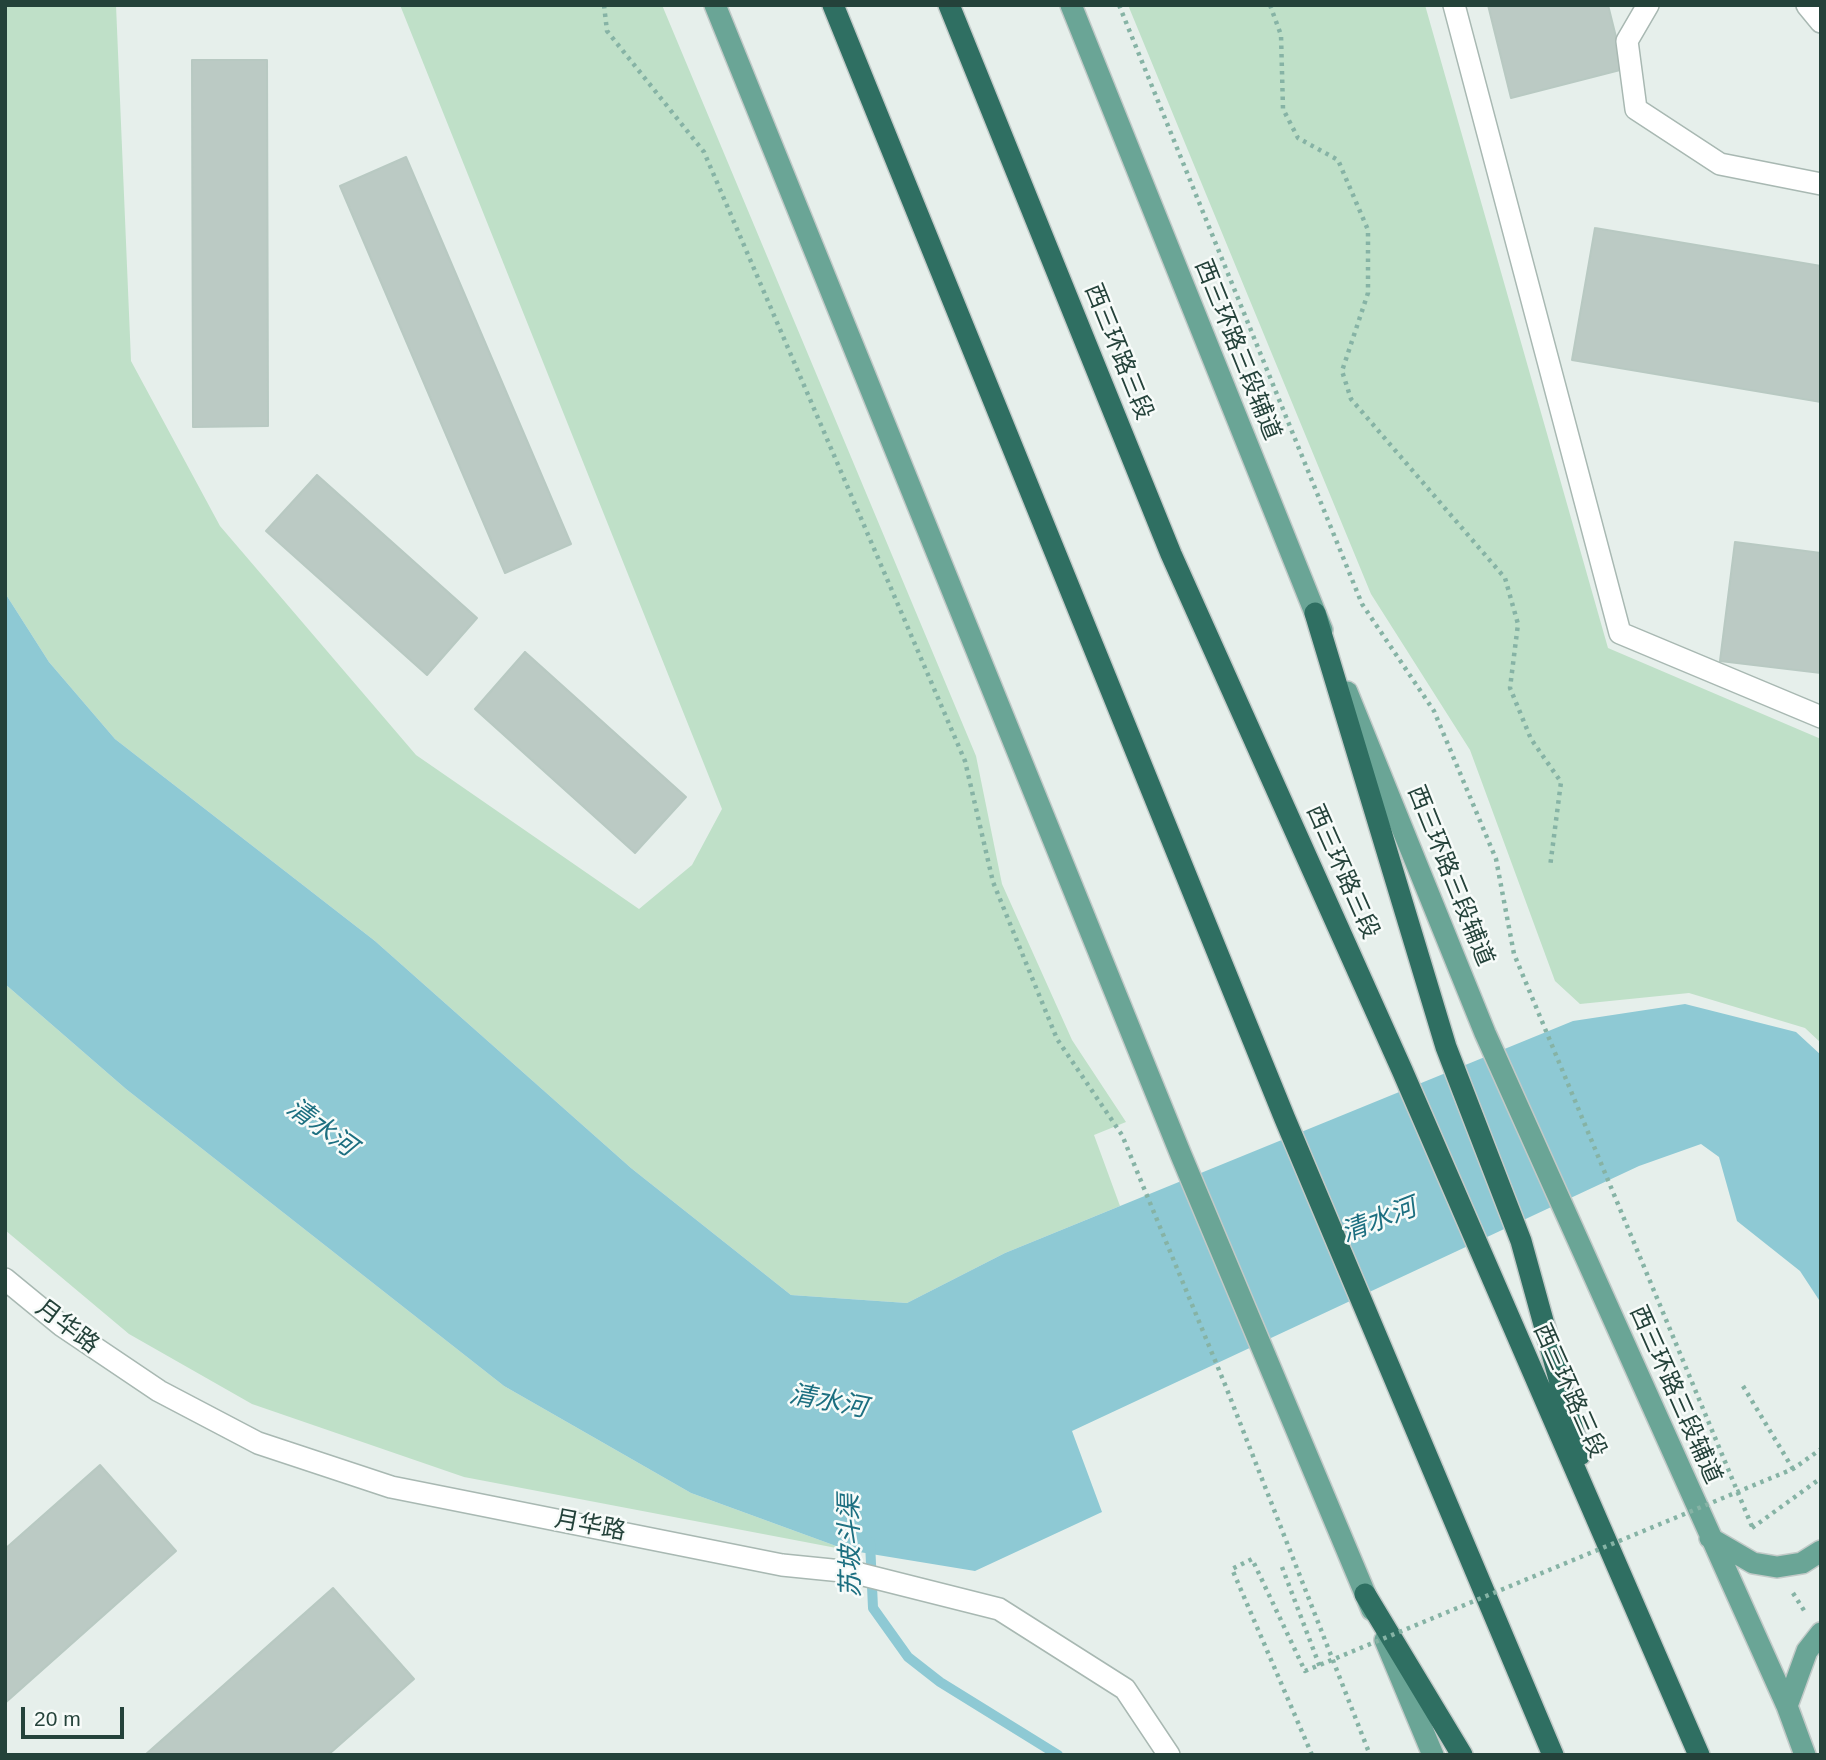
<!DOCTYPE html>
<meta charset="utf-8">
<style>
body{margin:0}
#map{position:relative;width:1826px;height:1760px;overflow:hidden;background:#e6efeb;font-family:Arial,sans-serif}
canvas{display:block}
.frame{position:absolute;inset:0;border:7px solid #24423a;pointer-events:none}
.scale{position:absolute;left:21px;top:1707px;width:103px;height:32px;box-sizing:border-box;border:4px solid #24423a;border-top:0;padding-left:9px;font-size:21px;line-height:24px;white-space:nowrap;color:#24423a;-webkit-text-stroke:5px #f7fbf9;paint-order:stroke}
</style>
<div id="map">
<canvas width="1826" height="1760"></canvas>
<div class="frame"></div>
<div class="scale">20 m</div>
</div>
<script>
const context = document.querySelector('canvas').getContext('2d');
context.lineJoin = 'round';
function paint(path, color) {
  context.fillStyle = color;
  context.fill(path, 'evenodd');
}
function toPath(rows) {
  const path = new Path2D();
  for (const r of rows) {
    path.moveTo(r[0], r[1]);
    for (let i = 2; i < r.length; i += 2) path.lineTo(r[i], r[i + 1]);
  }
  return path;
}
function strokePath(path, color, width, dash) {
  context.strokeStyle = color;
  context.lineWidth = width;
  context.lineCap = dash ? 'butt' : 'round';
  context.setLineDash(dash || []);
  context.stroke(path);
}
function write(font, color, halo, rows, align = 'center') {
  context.font = font + ' Arial,"Noto Sans SC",sans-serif';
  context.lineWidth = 5;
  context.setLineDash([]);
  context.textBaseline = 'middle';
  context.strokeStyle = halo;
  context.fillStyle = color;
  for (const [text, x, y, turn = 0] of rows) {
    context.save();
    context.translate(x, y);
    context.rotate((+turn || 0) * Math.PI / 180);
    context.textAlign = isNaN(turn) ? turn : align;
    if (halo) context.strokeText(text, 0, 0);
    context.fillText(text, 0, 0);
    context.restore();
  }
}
const green = toPath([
 [5,5,116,5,131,361,220,526,416,755,639,909,692,865,722,809,400,5,662,5,976,756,1002,884,1072,1040,1126,1122,1094,1135,1120,1206,1005,1253,907,1303,791,1295,631,1168,375,941,115,739,49,662,5,593],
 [1128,5,1425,5,1608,648,1821,739,1821,1043,1805,1028,1689,993,1580,1004,1555,981,1470,750,1371,594],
 [5,984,126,1089,504,1386,691,1493,847,1550,464,1477,252,1404,129,1334,5,1230]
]);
const water = toPath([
 [5,593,49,662,115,739,375,941,631,1168,791,1295,907,1303,1005,1253,1573,1021,1685,1004,1796,1032,1821,1055,1821,1303,1800,1271,1737,1221,1719,1157,1701,1144,1639,1166,1072,1431,1102,1512,975,1571,847,1550,691,1493,504,1386,126,1089,5,984]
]);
const stream = toPath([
 [870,1542,873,1608,908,1657,940,1682,1058,1755]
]);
const building = toPath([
 [1488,5,1608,5,1624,69,1511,98,1488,5],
 [192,60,267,60,268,426,193,427,192,60],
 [406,157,571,544,505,573,340,186,406,157],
 [1595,228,1821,266,1821,402,1572,360,1595,228],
 [317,475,477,618,427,675,266,531,317,475],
 [1735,542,1821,553,1821,673,1720,661,1735,542],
 [525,652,686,797,635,853,475,709,525,652],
 [100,1465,176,1551,5,1703,5,1549,100,1465],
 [333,1588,414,1679,328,1755,145,1755,333,1588]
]);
const path = toPath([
 [604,5,607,31,704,152,965,761,993,882,1057,1039,1122,1135,1226,1387,1370,1755],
 [1119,5,1362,604,1434,711,1496,859,1514,954,1753,1529],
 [1270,5,1281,35,1283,109,1298,138,1338,160,1368,230,1368,293,1342,371,1351,399,1505,578,1518,624,1510,688,1531,739,1561,782,1550,867],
 [1743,1386,1793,1469],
 [1752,1528,1821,1478],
 [1282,1567,1320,1667],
 [1793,1593,1805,1612]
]);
const minor = toPath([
 [1454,5,1620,633,1821,717],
 [1648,5,1627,41,1636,109,1720,164,1821,184],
 [1807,5,1821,22],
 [5,1279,61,1325,159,1391,258,1443,391,1487,782,1565,852,1572,999,1609,1125,1689,1169,1755]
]);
const major = toPath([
 [715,5,1181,1155,1372,1610],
 [1071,5,1322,630],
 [1347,692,1485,1033,1787,1706,1805,1755],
 [1710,1538,1753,1563,1777,1567,1802,1563,1821,1551],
 [1385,1640,1433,1755],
 [1787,1706,1807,1651,1821,1633]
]);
const highway = toPath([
 [833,5,1285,1119,1553,1755],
 [949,5,1171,554,1402,1070,1699,1755],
 [1315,613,1446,1047,1521,1241,1580,1455],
 [1365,1594,1462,1755]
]);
const pathBridge = toPath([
 [1312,1755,1232,1569,1252,1559,1305,1671,1793,1469,1821,1449]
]);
const streetNames = [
 ["西三环路三段辅道",1237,350,68],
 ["西三环路三段",1118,352,68],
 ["西三环路三段",1342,872,66],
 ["西三环路三段辅道",1450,876,68],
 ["月华路",67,1327,37],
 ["西三环路三段",1569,1391,66],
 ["西三环路三段辅道",1675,1395,66],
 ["月华路",590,1526,11]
];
const waterNames = [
 ["清水河",321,1128,36],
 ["清水河",1379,1221,-21],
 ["清水河",828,1402,11],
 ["苏坡斗渠",851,1546,-91]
];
paint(green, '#bfe0c8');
paint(water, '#8ec9d4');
strokePath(stream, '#8ec9d4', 10);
paint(building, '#bbcac4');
strokePath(building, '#b8c9c2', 2);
strokePath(minor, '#a8b8b2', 24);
strokePath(major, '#c2cac8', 24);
strokePath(highway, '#c2cac8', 24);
strokePath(path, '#86b3a5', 4.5, [3.5, 5]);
strokePath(minor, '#fff', 21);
strokePath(major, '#6aa596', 21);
strokePath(highway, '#2f6f62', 21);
strokePath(pathBridge, '#86b3a5', 4.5, [3.5, 5]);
write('24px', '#24423a', '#f7fbf9', streetNames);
write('italic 26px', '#1c6f80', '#f7fbf9', waterNames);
</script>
